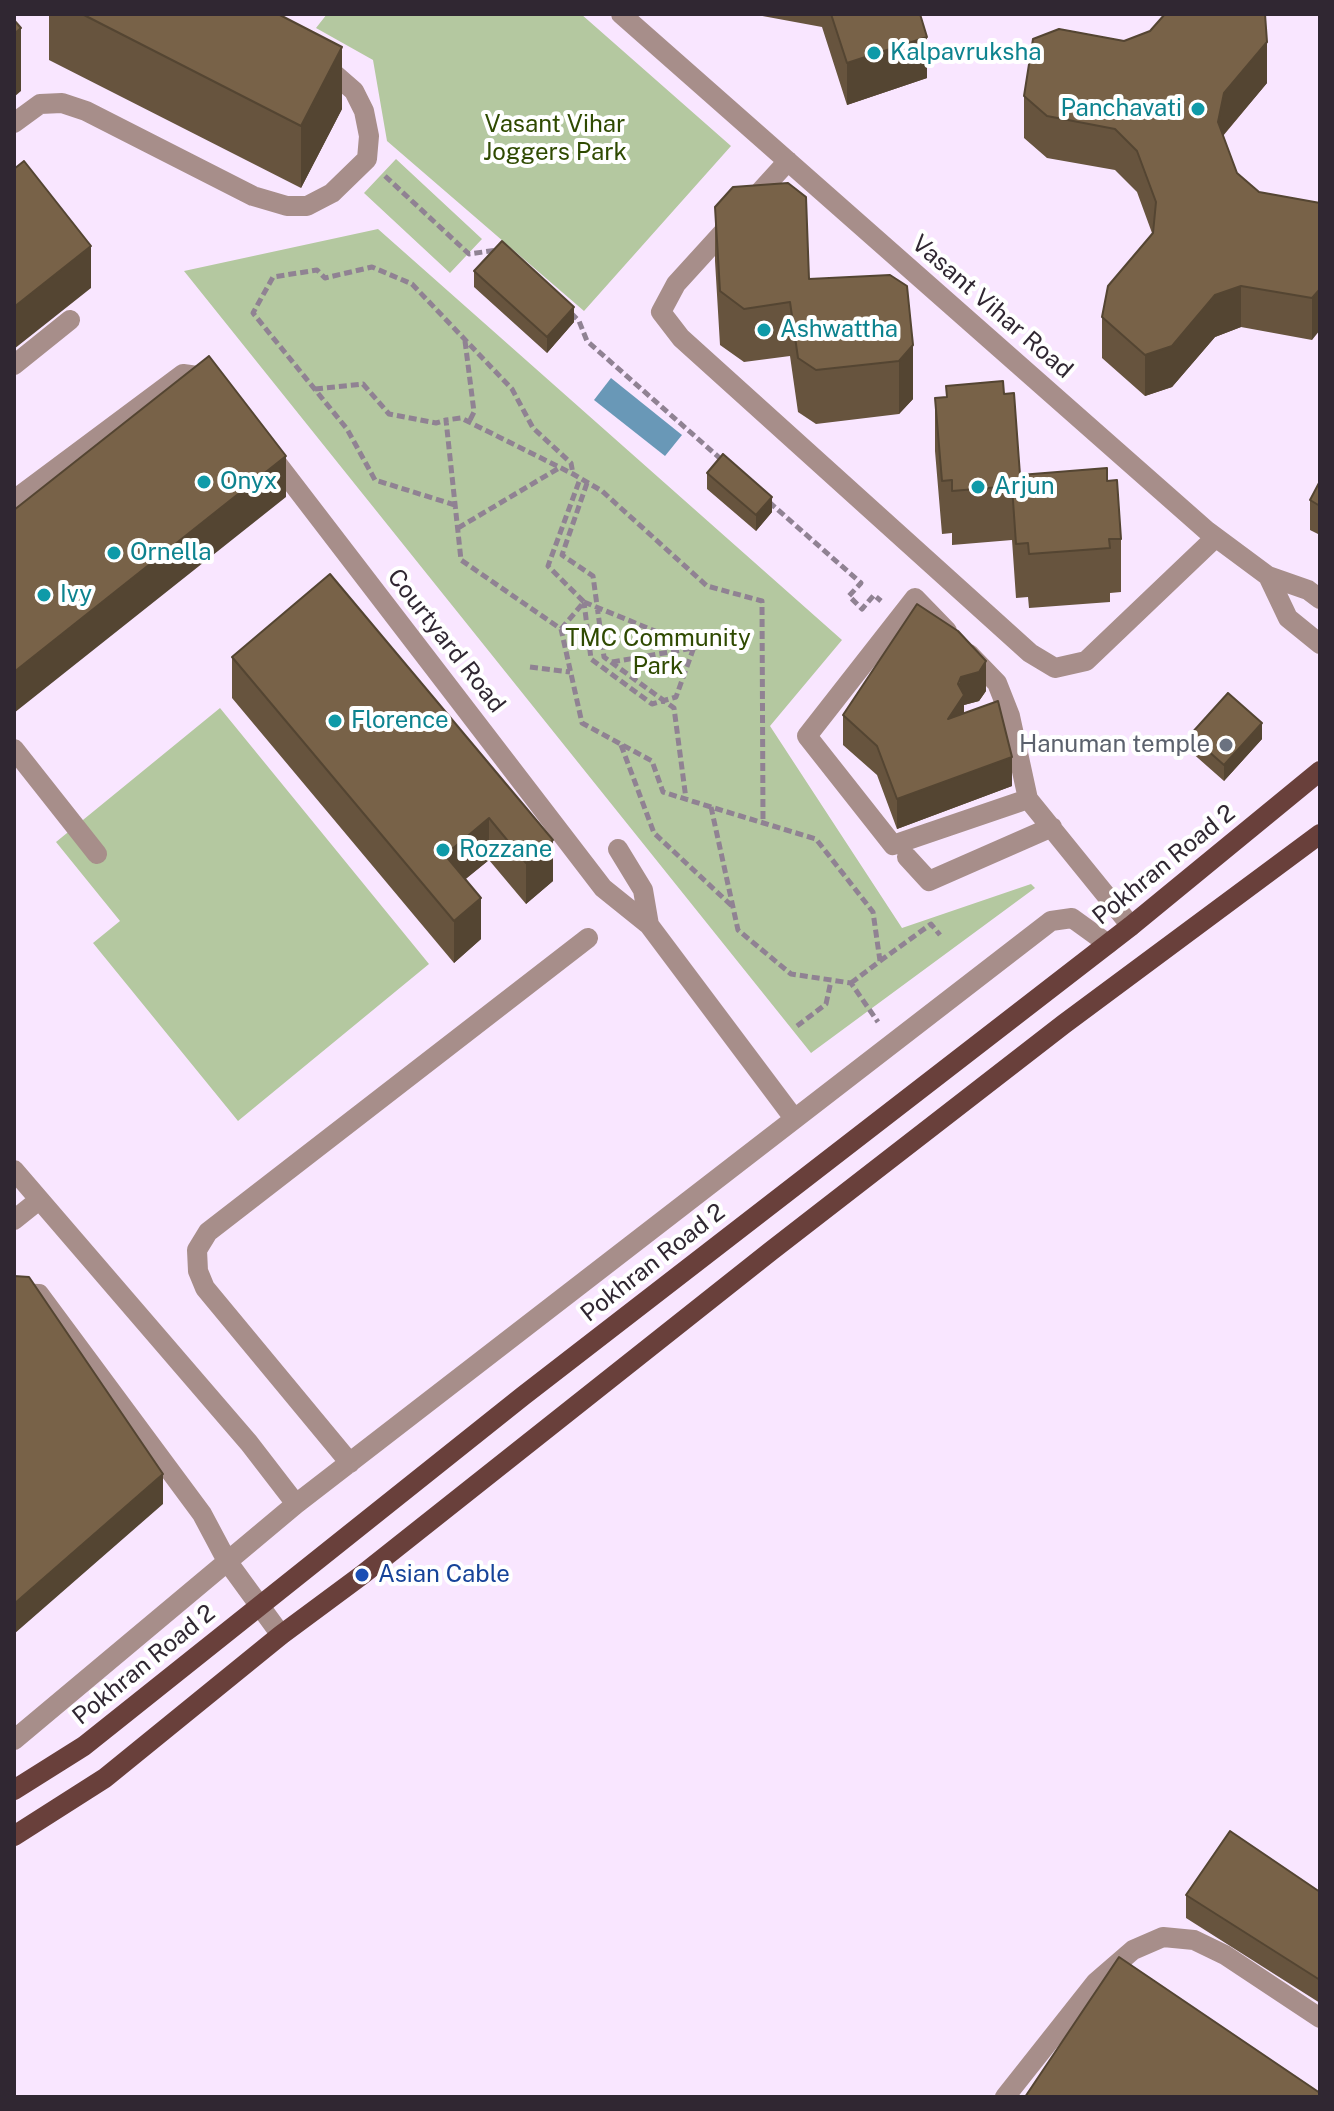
<!DOCTYPE html>
<style>
body{margin:0}
#map{position:relative;width:1334px;height:2111px;overflow:hidden;background:#f9e6ff;font-family:"Public Sans",sans-serif}
canvas{display:block}
.frame{position:absolute;inset:0;border:16px solid #302732;pointer-events:none}
</style>
<div id="map">
<canvas width="1334" height="2111"></canvas>
<div class="frame"></div>
</div>
<script>
const context = document.querySelector('canvas').getContext('2d');
context.lineJoin = 'round';
function paint(path, color) {
  context.fillStyle = color;
  context.fill(path, 'evenodd');
}
function toPath(rows) {
  const path = new Path2D();
  for (const r of rows) {
    path.moveTo(r[0], r[1]);
    for (let i = 2; i < r.length; i += 2) path.lineTo(r[i], r[i + 1]);
  }
  return path;
}
function strokePath(path, color, width, dash) {
  context.strokeStyle = color;
  context.lineWidth = width;
  context.lineCap = dash ? 'butt' : 'round';
  context.setLineDash(dash || []);
  context.stroke(path);
}
function write(font, color, halo, rows, align = 'center') {
  context.font = font + ' "Public Sans",sans-serif';
  context.lineWidth = 8;
  context.setLineDash([]);
  context.textBaseline = 'middle';
  context.strokeStyle = halo;
  context.fillStyle = color;
  for (const [text, x, y, turn = 0] of rows) {
    context.save();
    context.translate(x, y);
    context.rotate((+turn || 0) * Math.PI / 180);
    context.textAlign = isNaN(turn) ? turn : align;
    if (halo) context.strokeText(text, 0, 0);
    context.fillText(text, 0, 0);
    context.restore();
  }
}
const green = toPath([
 [327,14,581,14,731,146,584,311,387,141,373,60,316,28],
 [396,159,482,239,450,273,364,193],
 [378,229,842,640,770,726,902,928,1031,884,1035,888,811,1053,184,271],
 [220,708,429,964,238,1121,93,943,120,921,56,842]
]);
const water = toPath([
 [611,378,682,435,665,456,594,400]
]);
const path = toPath([
 [385,176,469,254,497,250],
 [571,313,579,321,587,341,723,461],
 [465,341,474,412,469,422],
 [315,389,363,384,389,414,436,423,446,420],
 [587,483,562,555,593,576,604,657,674,708,686,799],
 [769,502,861,583,849,596,862,609,874,595,881,601],
 [455,505,375,480,347,429,253,313,273,277,317,270,325,278,372,267,412,284,512,389,533,428,571,463,573,474],
 [458,528,559,468],
 [584,602,694,647,676,697,652,704,591,659,584,602],
 [561,629,584,602,548,566,580,479],
 [612,662,693,648],
 [530,667,570,672],
 [621,745,654,833,733,907],
 [711,807,663,792,652,761,582,723,561,629,461,560,446,420,461,418,573,474,602,491,707,586,762,601,763,823],
 [880,961,931,924,940,935],
 [851,983,880,961,873,912,816,839,711,807,738,930,791,974,851,983,878,1022],
 [797,1026,826,1004,831,981]
]);
const minor = toPath([
 [621,14,1206,530,1268,576,1288,618,1320,644],
 [14,123,40,104,62,103,86,111,253,196,287,206,307,206,332,193,367,159,369,136,364,111,354,91,323,64],
 [788,161,676,284,661,312,681,338,1030,653,1055,668,1086,661,1215,538],
 [14,365,70,320],
 [270,454,603,888,649,925,793,1117],
 [14,500,183,374,211,378],
 [1268,576,1308,590,1320,599],
 [947,631,915,598,807,736,893,845,1028,799],
 [969,654,997,683,1010,716],
 [999,715,1010,716,1028,799,1131,926],
 [14,749,97,854],
 [618,849,643,890,649,925],
 [907,857,929,881,1052,827],
 [14,1170,249,1443,296,1504],
 [14,1220,39,1200],
 [14,1293,39,1294,202,1514,227,1561,281,1635],
 [350,1463,205,1288,198,1271,197,1250,208,1232,588,938],
 [14,1740,296,1504,1051,921,1072,918,1108,944],
 [1005,2097,1096,1982,1133,1950,1163,1937,1194,1940,1225,1955,1320,2018]
]);
const major = toPath([
 [14,1790,84,1746,523,1396,1131,926,1320,771],
 [14,1836,105,1778,281,1635,362,1575,771,1251,1064,1024,1320,834]
]);
const wall = toPath([
 [49,14,278,14,342,109,301,188,49,60],
 [757,14,920,14,927,78,847,105,822,27,757,15],
 [1267,83,1223,136,1237,173,1259,192,1320,203,1312,340,1241,327,1215,337,1172,387,1145,396,1102,358,1102,317,1152,233,1137,192,1115,170,1047,158,1024,138,1024,96],
 [715,207,809,279,907,286,913,399,899,414,816,424,798,412,790,356,744,362,720,345,715,261],
 [474,271,574,322,547,353,474,287],
 [946,386,1004,394,1020,475,1107,481,1121,539,1121,592,1110,593,1110,602,1029,608,1028,597,1016,598,1012,540,952,545,952,533,942,534,935,451,935,398,946,397],
 [707,473,772,512,756,531,707,489],
 [1320,481,1320,535,1310,530,1310,500],
 [330,574,553,881,526,904,489,860,465,879,481,939,454,963,232,698,232,657],
 [986,691,979,701,964,705,964,713,1012,786,897,829,877,775,843,745,843,715],
 [1190,735,1262,739,1224,781,1190,751],
 [1320,1892,1320,2003,1186,1918,1186,1895]
]);
const shadedWall = toPath([
 [21,28,21,91,14,97,14,34],
 [927,37,927,78,847,105,847,63],
 [1267,42,1267,83,1224,134,1218,164,1218,122,1224,93],
 [342,47,342,109,301,188,301,126],
 [91,246,91,288,14,349,14,307],
 [1241,286,1241,327,1215,337,1172,387,1145,396,1145,355,1215,295],
 [1320,289,1320,330,1312,340,1312,298],
 [574,307,574,322,547,353,547,337],
 [913,345,913,399,899,414,899,361],
 [286,456,286,497,14,713,14,672],
 [772,497,772,512,756,531,756,515],
 [986,661,986,691,979,701,964,705,964,725,948,719,961,677],
 [1262,723,1262,739,1224,781,1224,765],
 [1012,757,1012,786,897,829,897,799],
 [489,818,489,860,445,896,445,855],
 [553,840,553,881,526,904,526,863],
 [481,898,481,939,454,963,454,921],
 [163,1474,163,1504,14,1634,14,1604]
]);
const building = toPath([
 [82,14,278,14,342,47,301,126,82,14],
 [831,14,920,14,927,37,847,63,831,14],
 [1165,14,1265,14,1267,42,1224,93,1218,122,1237,173,1259,192,1320,203,1320,289,1312,298,1241,286,1215,295,1172,346,1145,355,1102,317,1108,286,1153,233,1156,202,1137,151,1115,129,1047,116,1024,96,1033,39,1059,29,1124,41,1150,31,1165,14],
 [14,20,21,28,14,34,14,20],
 [24,161,91,246,14,307,14,169,24,161],
 [788,183,806,197,809,279,890,275,907,286,913,345,899,361,816,370,798,358,790,302,744,309,720,291,715,207,733,187,788,183],
 [502,241,574,307,547,337,474,271,502,241],
 [209,356,286,456,14,672,14,510,209,356],
 [1003,381,1004,394,1014,393,1020,475,1107,468,1107,481,1117,480,1121,539,1109,539,1110,548,1029,554,1028,543,1016,544,1012,486,952,491,952,480,942,481,935,398,947,397,946,386,1003,381],
 [723,454,772,497,756,515,707,473,723,454],
 [1320,481,1320,506,1310,500,1320,481],
 [330,574,553,840,526,863,489,818,445,855,481,898,454,921,232,657,330,574],
 [917,604,958,631,986,661,979,672,961,677,958,684,964,695,948,719,998,701,1012,757,897,799,877,746,843,715,917,604],
 [1228,693,1262,723,1224,765,1190,735,1228,693],
 [14,1276,29,1277,163,1474,14,1604,14,1276],
 [1230,1831,1320,1892,1320,1980,1186,1895,1230,1831],
 [1119,1957,1320,2093,1320,2097,1025,2097,1119,1957]
]);
const markers = [
 [874,53,8,"#0f9aa8"],
 [1198,109,8,"#0f9aa8"],
 [764,330,8,"#0f9aa8"],
 [204,482,8,"#0f9aa8"],
 [978,487,8,"#0f9aa8"],
 [114,553,8,"#0f9aa8"],
 [44,595,8,"#0f9aa8"],
 [335,721,8,"#0f9aa8"],
 [1226,745,8,"#6b7280"],
 [443,850,8,"#0f9aa8"],
 [362,1575,8,"#1a4fb4"]
];
const cultureNames = [
 ["Kalpavruksha",890,53],
 ["Panchavati",1182,109,"right"],
 ["Ashwattha",780,330],
 ["Onyx",220,482],
 ["Arjun",994,487],
 ["Ornella",130,553],
 ["Ivy",60,595],
 ["Florence",351,721],
 ["Rozzane",459,850]
];
const parkNames = [
 ["Vasant Vihar",555,125],
 ["Joggers Park",555,153],
 ["TMC Community",658,639],
 ["Park",658,667]
];
const streetNames = [
 ["Vasant Vihar Road",992,307,41],
 ["Courtyard Road",446,641,52],
 ["Pokhran Road 2",1164,865,-39],
 ["Pokhran Road 2",653,1263,-38],
 ["Pokhran Road 2",144,1665,-39]
];
const worshipNames = [
 ["Hanuman temple",1210,745]
];
const transitNames = [
 ["Asian Cable",378,1575]
];
paint(green, '#b4c8a0');
paint(water, '#6998b7');
strokePath(path, '#908293', 5, [8, 4]);
strokePath(minor, '#a78e8a', 20);
strokePath(major, '#69403b', 20);
paint(wall, '#67543e');
paint(shadedWall, '#544532');
paint(building, '#786248');
strokePath(building, '#544532', 2);
for (const [x, y, r, color] of markers) {
  const dot = new Path2D();
  dot.arc(x, y, r, 0, 2 * Math.PI);
  context.fillStyle = color;
  context.fill(dot);
  strokePath(dot, '#fff', 3);
}
write('24px', '#0d838f', '#fff', cultureNames, 'left');
write('24px', '#2f4a01', '#fff', parkNames);
write('24px', '#302732', '#fff', streetNames);
write('24px', '#5b616d', '#fff', worshipNames, 'right');
write('24px', '#164399', '#fff', transitNames, 'left');
</script>
